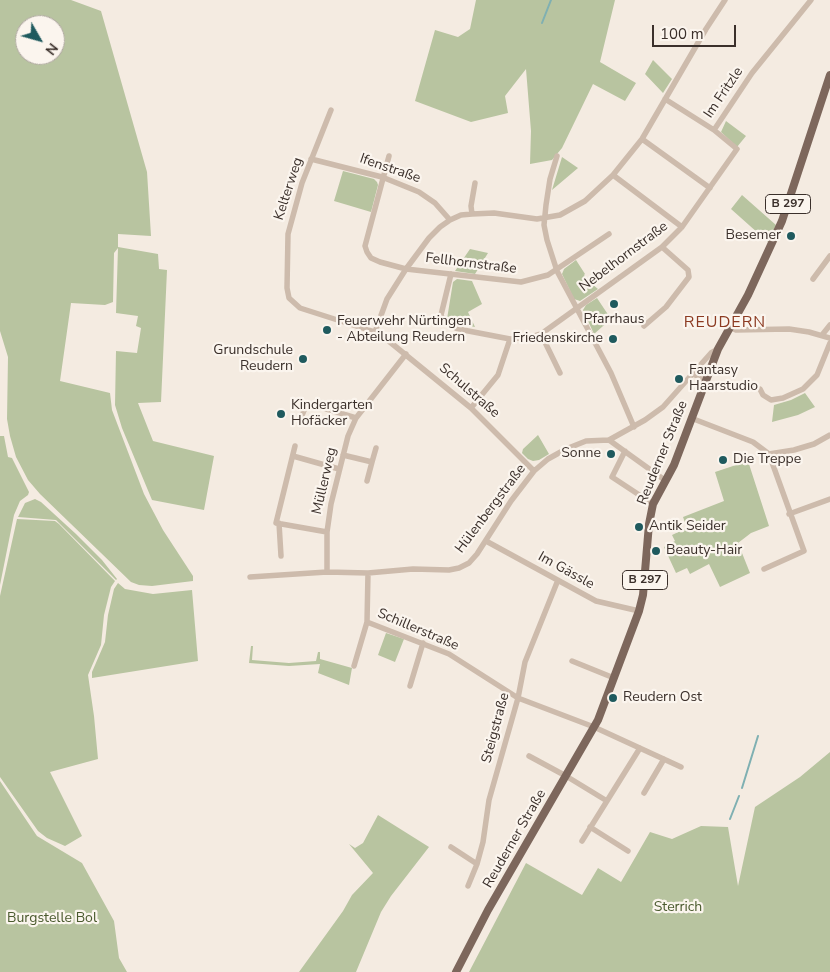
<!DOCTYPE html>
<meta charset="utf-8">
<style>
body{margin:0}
#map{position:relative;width:830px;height:972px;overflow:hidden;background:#f4ebe1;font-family:"Nunito Sans",sans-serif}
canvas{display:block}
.north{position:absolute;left:15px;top:15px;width:50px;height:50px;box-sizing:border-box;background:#fbf5ee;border:1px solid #aea6a0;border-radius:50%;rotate:128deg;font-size:14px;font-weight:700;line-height:20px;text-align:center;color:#3b302b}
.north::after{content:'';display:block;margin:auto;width:18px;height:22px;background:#1f5a5e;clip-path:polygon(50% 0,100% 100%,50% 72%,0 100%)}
.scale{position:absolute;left:652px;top:25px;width:84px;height:22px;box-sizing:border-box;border:2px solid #3b302b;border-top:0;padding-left:6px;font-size:15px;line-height:18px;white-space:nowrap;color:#3b302b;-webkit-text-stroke:4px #fbf5ee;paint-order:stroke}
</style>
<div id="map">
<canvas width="830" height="972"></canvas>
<div class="north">N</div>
<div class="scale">100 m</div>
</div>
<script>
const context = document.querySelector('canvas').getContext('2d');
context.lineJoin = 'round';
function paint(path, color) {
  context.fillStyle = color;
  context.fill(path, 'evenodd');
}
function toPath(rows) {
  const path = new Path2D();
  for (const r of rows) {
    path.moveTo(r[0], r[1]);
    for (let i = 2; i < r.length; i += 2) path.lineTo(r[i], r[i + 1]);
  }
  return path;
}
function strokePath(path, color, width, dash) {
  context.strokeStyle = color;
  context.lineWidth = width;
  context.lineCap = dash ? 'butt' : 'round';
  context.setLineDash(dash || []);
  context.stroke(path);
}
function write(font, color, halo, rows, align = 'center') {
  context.font = font + ' "Nunito Sans",sans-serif';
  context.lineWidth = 4.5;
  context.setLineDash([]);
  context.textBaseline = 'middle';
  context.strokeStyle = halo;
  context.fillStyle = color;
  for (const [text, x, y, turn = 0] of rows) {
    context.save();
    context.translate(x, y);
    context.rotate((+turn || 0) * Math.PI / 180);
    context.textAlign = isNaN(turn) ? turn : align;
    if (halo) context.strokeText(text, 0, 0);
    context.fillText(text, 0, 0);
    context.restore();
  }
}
const green = toPath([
 [0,0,71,0,101,11,147,172,151,236,118,234,118,247,158,254,159,269,167,270,161,402,138,403,153,441,214,456,204,510,152,500,122,428,115,405,116,351,137,353,141,328,136,326,138,316,116,313,118,248,114,253,113,302,105,305,71,303,60,381,110,393,112,410,144,494,163,530,193,576,193,581,152,586,139,585,131,582,40,494,28,480,16,457,10,436,7,419,8,357,0,331],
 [25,25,55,25,55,55,25,55],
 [476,0,615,0,600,62,636,83,625,101,593,84,562,148,552,160,530,164,531,131,526,69,505,96,508,113,471,122,415,101,435,30,458,37,470,29],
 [653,60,672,79,663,93,645,74],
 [726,121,746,136,737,147,721,132],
 [562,157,578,168,552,190],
 [343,171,374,179,377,182,378,185,371,212,334,201],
 [742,195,776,225,768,242,731,209],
 [470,249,488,253,475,274,455,271],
 [576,260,585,274,584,275,587,280,598,289,580,301,574,299,562,274,564,269],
 [457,279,472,281,482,304,468,312,475,327,451,323,447,319,453,282],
 [597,298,611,319,594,334,583,310,586,305],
 [805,393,815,407,798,415,772,422,774,405,791,400],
 [538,435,549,454,539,460,533,461,528,459,522,453,523,449],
 [0,436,4,436,8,457,12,458,29,492,28,495,20,501,14,515,0,585],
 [748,461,769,526,751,533,738,543,750,573,720,587,709,564,690,574,687,568,676,573,664,547,675,541,672,535,687,528,683,517,724,501,715,472],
 [35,499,41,502,76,534,102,560,117,579,116,580,56,520,18,517,25,503],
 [17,519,55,521,59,524,115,581,111,587,104,615,101,645,88,675,94,716,98,759,50,772,82,836,65,846,47,838,38,831,0,777,0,596],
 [118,583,125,589,153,594,192,590,198,661,92,678,92,672,105,642,108,615,114,589],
 [386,633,404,639,395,662,378,655],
 [251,646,253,646,252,660,289,663,316,661,318,652,320,652,320,659,352,668,349,685,318,673,320,664,289,666,249,663],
 [830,752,830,972,469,972,526,863,582,895,598,868,621,882,650,832,672,839,701,826,728,827,738,886,755,807,800,777],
 [0,781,37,836,82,863,114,921,119,958,127,972,0,972],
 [378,815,429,847,391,896,381,912,356,972,299,972,343,911,352,895,373,873,349,844,355,848,363,843]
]);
const stream = toPath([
 [542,23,551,0],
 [742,788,758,736],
 [730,819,739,796]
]);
const minor = toPath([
 [331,110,302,183,288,234,287,288,289,298,300,308,375,332,385,338,471,408,534,471],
 [714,130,752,73,811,0],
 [642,139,710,188],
 [389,156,365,246,367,252,371,258,380,262,406,269,521,282,548,275,609,234],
 [557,156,550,179,546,205,544,225,547,240,557,271,611,373,634,427],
 [311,159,382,177,419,192,435,203,450,220],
 [613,175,682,227],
 [472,214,471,206,475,183],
 [451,274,441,315,445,323,458,329,510,339,531,337,541,334,662,247,682,227,737,149,714,130,665,99],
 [813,279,830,256],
 [644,326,666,307,689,277,688,270,662,247],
 [730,327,736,330,789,329,809,332,830,338],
 [375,332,387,299,406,269,429,238,440,227,450,220,461,215,472,214,494,213,537,219,560,215,585,201,613,175,642,139,706,29,725,0],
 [541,334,560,373],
 [822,335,830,325],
 [692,374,706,379],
 [760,389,763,395,771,400,783,398,803,389,817,375,830,343],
 [471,408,498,375,510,339],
 [301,418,307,403,356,418],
 [691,418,753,442,769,454,804,551,764,569],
 [609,440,666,481],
 [295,446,276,523,327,532],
 [625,451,612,477,653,504],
 [769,454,794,450,814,444,830,435],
 [343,455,372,462,376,448],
 [293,456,339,469],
 [367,481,372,462],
 [789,514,830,499],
 [279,523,281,556],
 [486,541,596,601,639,611],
 [327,572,327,532,331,504,348,436,356,418,406,354],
 [250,577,327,572,368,573,413,569,449,570,459,568,469,563,477,554,511,501,534,471,548,459,566,449,586,441,609,440,645,420,663,407,711,353,718,349],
 [367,622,449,654,518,698,594,727,681,767],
 [572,661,614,678],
 [354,666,367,622,368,573],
 [410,686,423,643],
 [529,756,566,776,607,801],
 [644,793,664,759],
 [590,827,628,851],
 [582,841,640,748],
 [451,847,477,864],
 [468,886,477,864,483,842,489,800,518,698,525,662,558,580]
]);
const major = toPath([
 [456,972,488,910,598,720,639,611,643,595,649,524,653,504,674,465,718,349,748,295,782,221,830,75]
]);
const markers = [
 [791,236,5,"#1f5a5e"],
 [614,304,5,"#1f5a5e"],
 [327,330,5,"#1f5a5e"],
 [613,339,5,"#1f5a5e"],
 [303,359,5,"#1f5a5e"],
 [679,379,5,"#1f5a5e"],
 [281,414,5,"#1f5a5e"],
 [611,454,5,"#1f5a5e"],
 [723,460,5,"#1f5a5e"],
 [639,527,5,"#1f5a5e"],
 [656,551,5,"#1f5a5e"],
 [613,698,5,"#1f5a5e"]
];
const shields = [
 [788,204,45],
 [645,580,45]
];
const shieldNames = [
 ["B 297",788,204],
 ["B 297",645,580]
];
const streetNames = [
 ["Im Fritzle",724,93,-56],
 ["Ifenstraße",390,169,19],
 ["Kelterweg",289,189,-72],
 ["Nebelhornstraße",624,257,-37],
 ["Fellhornstraße",471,264,7],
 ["Schulstraße",469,391,41],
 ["Reuderner Straße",663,453,-68],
 ["Müllerweg",325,481,-77],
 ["Hülenbergstraße",491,509,-53],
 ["Im Gässle",566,571,29],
 ["Schillerstraße",418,630,23],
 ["Steigstraße",496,728,-75],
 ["Reuderner Straße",515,839,-60]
];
const poiNames = [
 ["Besemer",781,236,"right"],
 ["Pfarrhaus",614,320,"center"],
 ["Feuerwehr Nürtingen",337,322],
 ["- Abteilung Reudern",337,338],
 ["Friedenskirche",603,339,"right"],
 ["Grundschule",293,351,"right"],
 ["Reudern",293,367,"right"],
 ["Fantasy",689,371],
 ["Haarstudio",689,387],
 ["Kindergarten",291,406],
 ["Hofäcker",291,422],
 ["Sonne",601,454,"right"],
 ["Die Treppe",733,460],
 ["Antik Seider",649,527],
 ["Beauty-Hair",666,551],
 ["Reudern Ost",623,698]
];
const parkNames = [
 ["Sterrich",678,908],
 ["Burgstelle Bol",52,919]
];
const quarterNames = [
 ["REUDERN",725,323]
];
paint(green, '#b8c4a0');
strokePath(stream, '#7fb0b2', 2);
strokePath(minor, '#cdbbac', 5.5);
strokePath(major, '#7d675c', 8);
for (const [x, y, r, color] of markers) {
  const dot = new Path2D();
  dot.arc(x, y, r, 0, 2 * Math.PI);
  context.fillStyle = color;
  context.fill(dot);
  strokePath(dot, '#fbf5ee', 2);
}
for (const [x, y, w] of shields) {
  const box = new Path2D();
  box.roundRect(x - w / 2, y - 9.5, w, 19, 4);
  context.fillStyle = '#fbf5ee';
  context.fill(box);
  strokePath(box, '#3b302b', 1);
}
write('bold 12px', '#3b302b', null, shieldNames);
write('14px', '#3b302b', '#fbf5ee', streetNames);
write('14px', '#3b302b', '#fbf5ee', poiNames, 'left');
write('14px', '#4a5a2e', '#fbf5ee', parkNames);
context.letterSpacing = '1px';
write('16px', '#8c3b22', '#fbf5ee', quarterNames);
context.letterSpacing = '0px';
</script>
